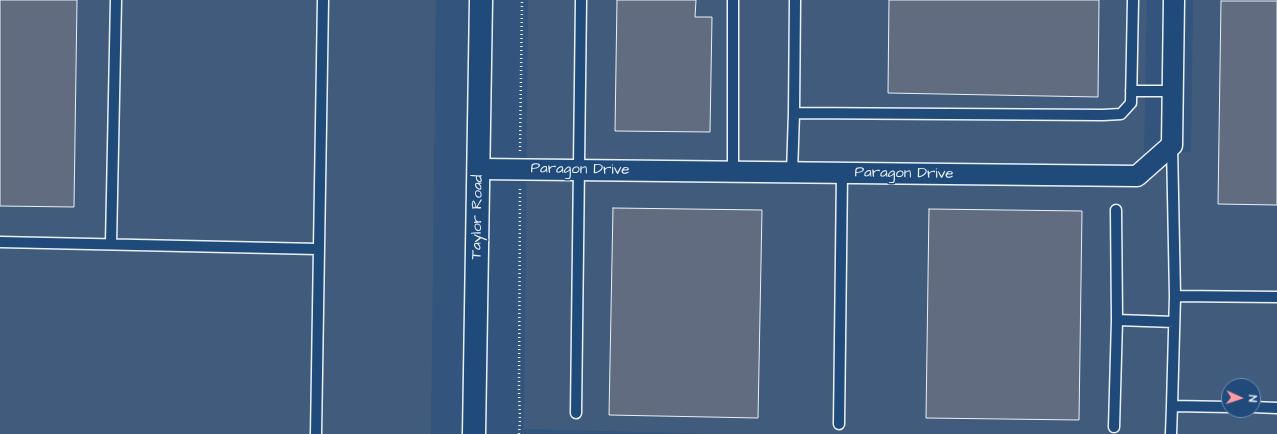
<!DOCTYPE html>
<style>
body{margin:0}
#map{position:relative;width:1277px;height:434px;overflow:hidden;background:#33547c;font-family:"Architects Daughter",sans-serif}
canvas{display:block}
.north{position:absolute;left:1221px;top:378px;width:40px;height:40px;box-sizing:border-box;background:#1f4a7a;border:1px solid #6f8dac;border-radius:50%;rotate:93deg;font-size:11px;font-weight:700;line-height:16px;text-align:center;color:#e8f1f8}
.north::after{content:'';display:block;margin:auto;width:14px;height:18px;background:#ff9aa2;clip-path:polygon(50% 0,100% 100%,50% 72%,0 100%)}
</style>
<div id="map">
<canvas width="1277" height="434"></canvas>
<div class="north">N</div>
</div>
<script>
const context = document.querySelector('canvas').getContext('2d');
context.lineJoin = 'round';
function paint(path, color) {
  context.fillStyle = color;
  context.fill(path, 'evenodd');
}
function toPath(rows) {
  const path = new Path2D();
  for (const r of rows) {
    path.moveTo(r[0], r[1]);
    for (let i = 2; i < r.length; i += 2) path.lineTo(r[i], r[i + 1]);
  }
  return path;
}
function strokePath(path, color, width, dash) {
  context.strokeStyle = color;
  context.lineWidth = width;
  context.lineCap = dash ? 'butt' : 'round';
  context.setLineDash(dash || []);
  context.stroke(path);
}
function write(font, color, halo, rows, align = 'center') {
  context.font = font + ' "Architects Daughter",sans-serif';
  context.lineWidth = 3;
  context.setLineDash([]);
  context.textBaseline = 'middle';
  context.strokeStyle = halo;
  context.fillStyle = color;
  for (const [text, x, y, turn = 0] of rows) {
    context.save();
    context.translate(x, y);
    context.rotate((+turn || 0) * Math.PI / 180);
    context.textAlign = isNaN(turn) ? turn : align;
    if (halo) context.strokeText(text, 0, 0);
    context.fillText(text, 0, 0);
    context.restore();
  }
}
const built = toPath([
 [0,0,436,0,431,434,0,434],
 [528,0,1147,0,1144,151,1191,152,1193,0,1277,0,1277,434,718,434,524,429],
 [1229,386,1253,386,1253,410,1229,410]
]);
const building = toPath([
 [0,0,77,0,74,207,0,206,0,0],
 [617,0,696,0,695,17,712,17,710,132,615,131,617,0],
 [889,0,1099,0,1098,97,888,93,889,0],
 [1221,1,1277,1,1277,205,1218,204,1221,1],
 [613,208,762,210,758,418,609,415,613,208],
 [929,209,1082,211,1079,420,926,418,929,209]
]);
const path = toPath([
 [520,151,522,0],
 [519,434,520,420,519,391,520,188]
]);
const lane = toPath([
 [795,0,794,113,1103,115,1121,114,1131,103,1133,0],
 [1131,91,1173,91],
 [1172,145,1175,296,1277,297],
 [733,172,733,0],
 [792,173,794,113],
 [1116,210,1117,320],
 [0,242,318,249],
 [111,244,116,0],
 [1175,296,1172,406,1229,407],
 [1253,407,1277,408],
 [576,413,581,0],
 [839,424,842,173],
 [1114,427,1117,320,1174,322],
 [316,434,323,0],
 [1171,434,1172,406]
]);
const street = toPath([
 [479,169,1137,176,1172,145,1174,0]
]);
const secondary = toPath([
 [474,434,481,0]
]);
const streetNames = [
 ["Paragon Drive",580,170,1],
 ["Paragon Drive",904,174,1],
 ["Taylor Road",478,217,-89]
];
paint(built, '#415b7d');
paint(building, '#616c80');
strokePath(building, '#e8f1f8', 1);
strokePath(lane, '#e8f1f8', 13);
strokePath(street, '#e8f1f8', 23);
strokePath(secondary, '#e8f1f8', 25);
strokePath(path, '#e8f1f8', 2.5, [1, 3]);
strokePath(lane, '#1f4a7a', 10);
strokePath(street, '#1f4a7a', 20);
strokePath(secondary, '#1f4a7a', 22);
write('15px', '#e8f1f8', '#1f4a7a', streetNames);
</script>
